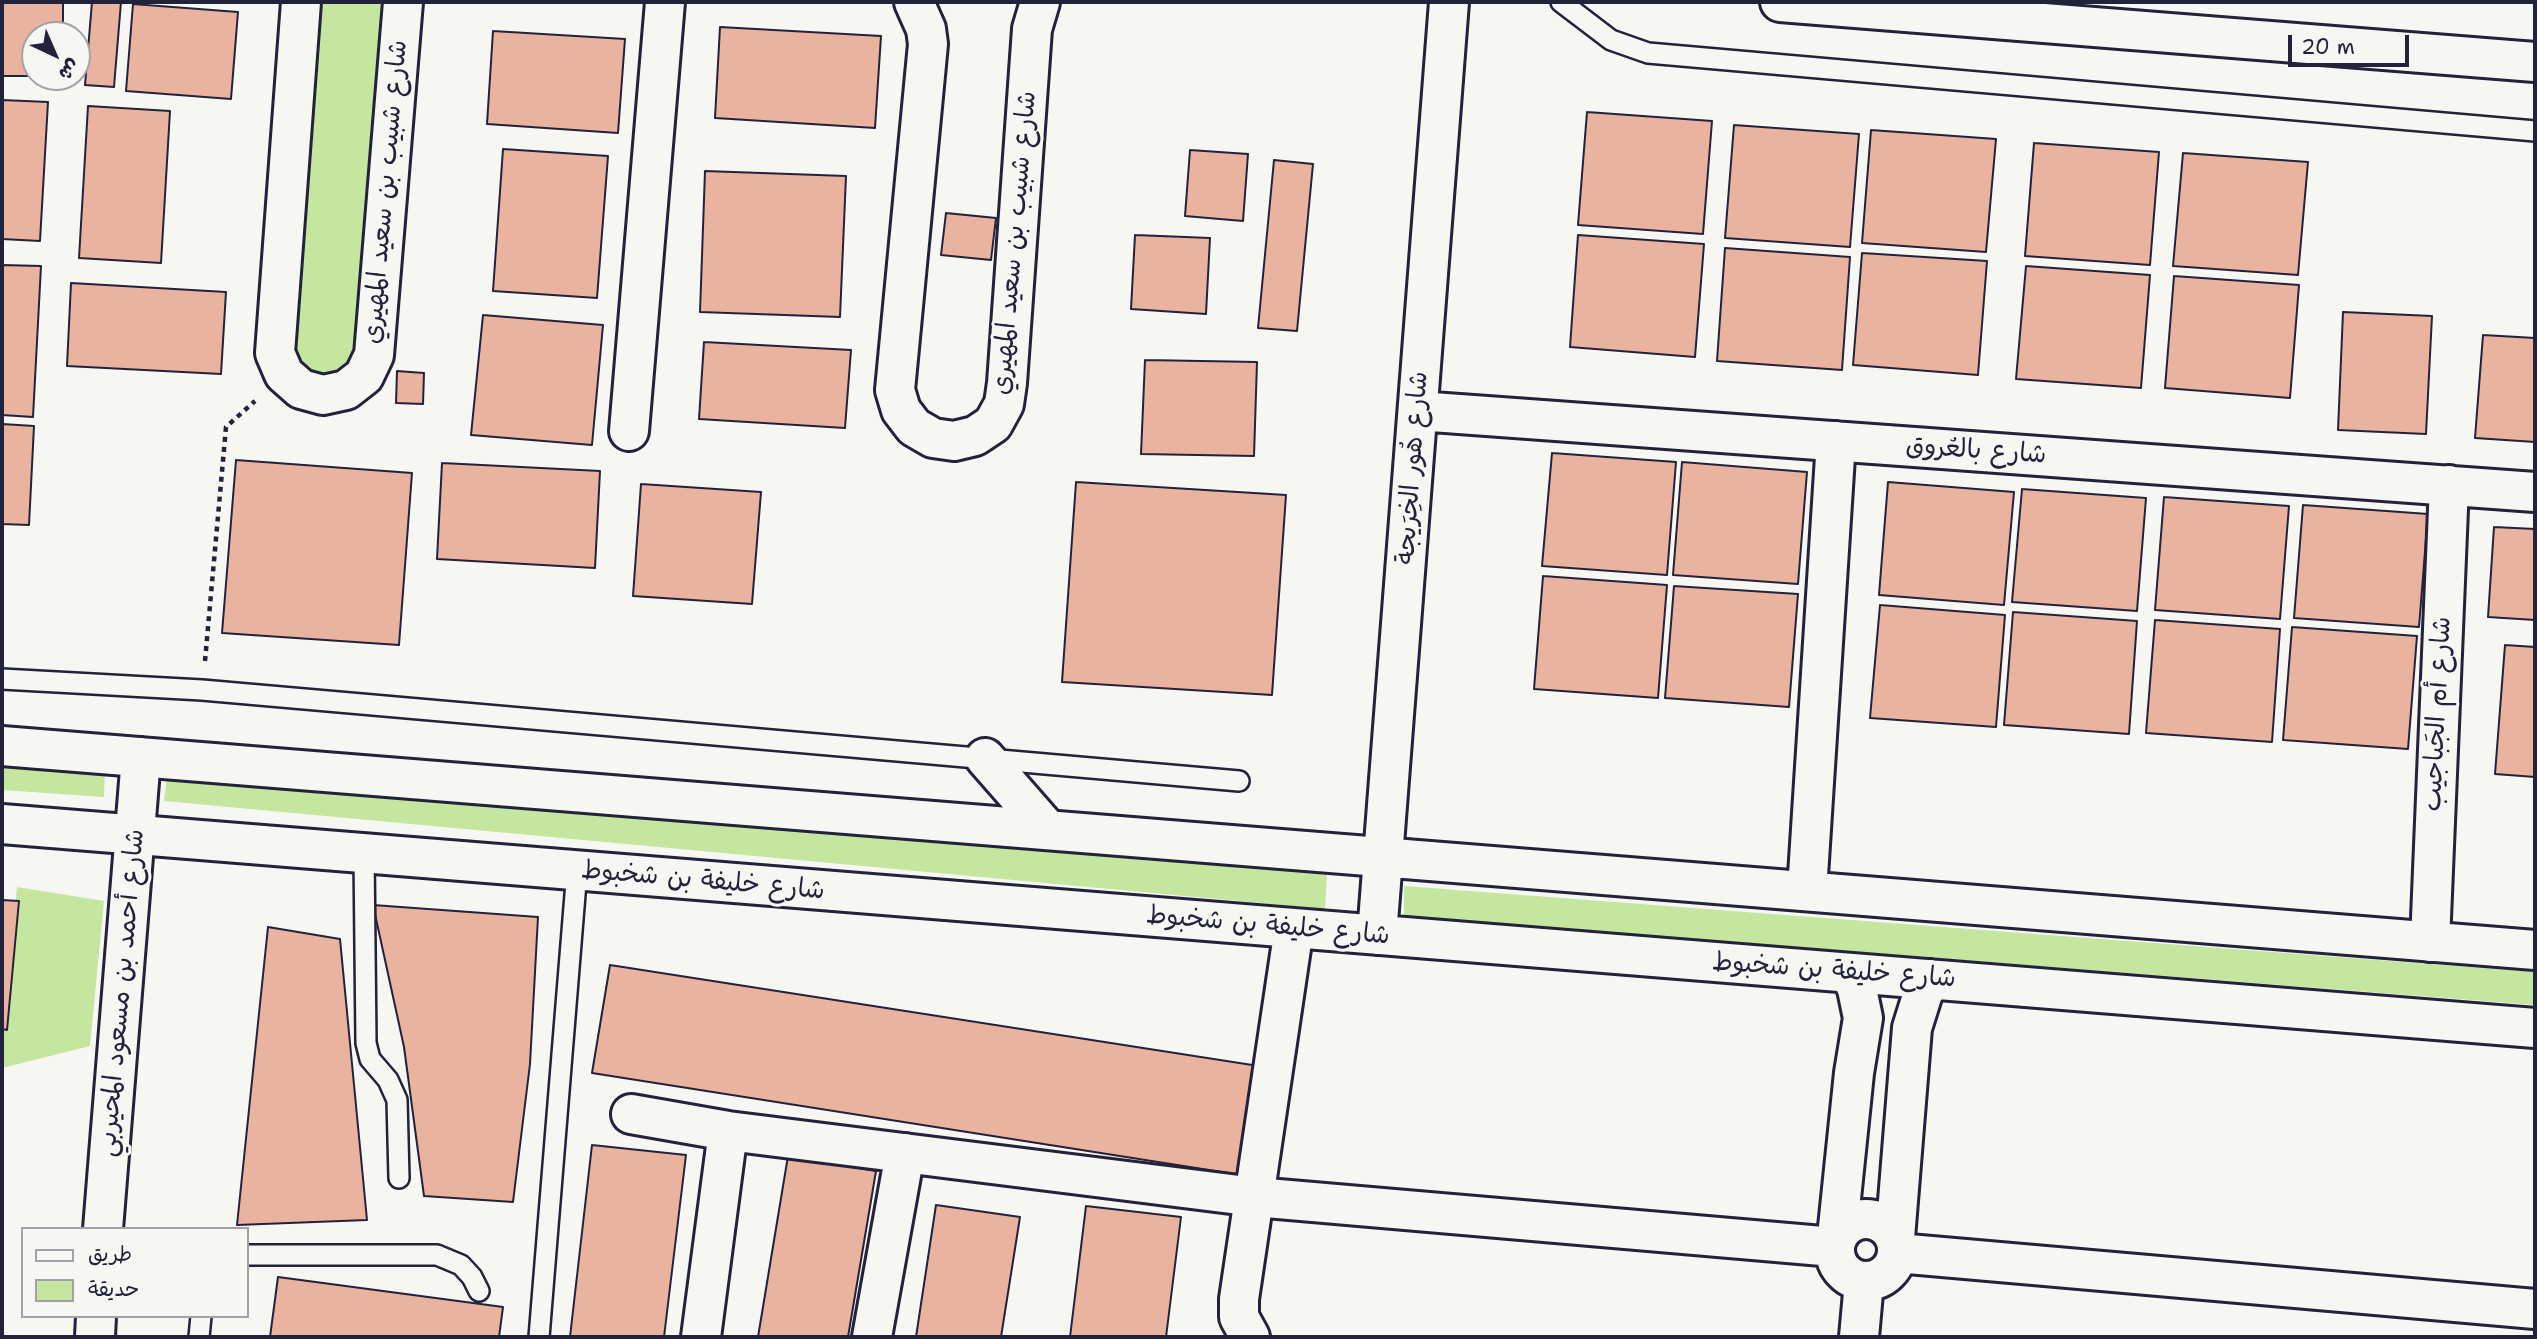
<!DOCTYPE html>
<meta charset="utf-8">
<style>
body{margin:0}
#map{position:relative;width:2537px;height:1339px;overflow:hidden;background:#f6f6f2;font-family:"Shantell Sans","Playpen Sans Arabic",sans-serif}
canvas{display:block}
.frame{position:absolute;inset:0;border:4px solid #22223b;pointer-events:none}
.legend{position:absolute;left:21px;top:1227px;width:228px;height:91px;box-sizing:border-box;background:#f6f6f2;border:2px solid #a1a1a9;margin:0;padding:9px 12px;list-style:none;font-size:21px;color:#22223b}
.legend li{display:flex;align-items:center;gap:14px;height:35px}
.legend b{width:35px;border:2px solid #a1a1a9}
.north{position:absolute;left:21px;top:21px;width:70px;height:70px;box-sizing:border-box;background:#f6f6f2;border:2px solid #a1a1a9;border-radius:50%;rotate:136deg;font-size:19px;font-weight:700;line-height:28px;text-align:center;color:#22223b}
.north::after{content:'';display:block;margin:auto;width:24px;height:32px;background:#22223b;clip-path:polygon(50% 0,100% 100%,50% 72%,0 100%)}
.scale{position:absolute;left:2288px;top:35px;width:121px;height:32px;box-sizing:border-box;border:4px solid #22223b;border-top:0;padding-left:9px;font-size:21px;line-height:24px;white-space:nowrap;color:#22223b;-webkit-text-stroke:5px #f6f6f2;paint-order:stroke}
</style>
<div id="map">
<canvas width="2537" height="1339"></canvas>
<div class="frame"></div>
<ul class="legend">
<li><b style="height:9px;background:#f6f6f2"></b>طريق</li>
<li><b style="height:19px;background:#c5e69f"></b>حديقة</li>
</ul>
<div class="north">ش</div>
<div class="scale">20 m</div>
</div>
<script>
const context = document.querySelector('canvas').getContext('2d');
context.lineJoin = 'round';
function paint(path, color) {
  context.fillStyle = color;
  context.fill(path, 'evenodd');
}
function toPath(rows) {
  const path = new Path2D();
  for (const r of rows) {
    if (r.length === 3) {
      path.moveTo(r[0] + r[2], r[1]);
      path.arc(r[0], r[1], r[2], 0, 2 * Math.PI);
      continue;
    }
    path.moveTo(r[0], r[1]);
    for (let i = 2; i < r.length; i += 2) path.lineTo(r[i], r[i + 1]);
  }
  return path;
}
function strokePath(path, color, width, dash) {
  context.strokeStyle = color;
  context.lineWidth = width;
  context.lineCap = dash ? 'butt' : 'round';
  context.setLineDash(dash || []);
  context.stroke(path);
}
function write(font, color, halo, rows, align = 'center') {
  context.font = font + ' "Shantell Sans","Playpen Sans Arabic",sans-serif';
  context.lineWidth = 6;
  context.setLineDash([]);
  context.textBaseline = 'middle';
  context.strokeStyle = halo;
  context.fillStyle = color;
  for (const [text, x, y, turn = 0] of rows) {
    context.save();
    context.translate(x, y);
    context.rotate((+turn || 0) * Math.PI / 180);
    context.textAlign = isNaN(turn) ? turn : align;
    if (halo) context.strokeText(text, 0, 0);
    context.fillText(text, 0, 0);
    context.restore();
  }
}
const green = toPath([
 [322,2,396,2,371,371,329,385,291,374],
 [2,758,105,766,104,797,2,790],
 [168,768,1327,874,1325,909,164,801],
 [1404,886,2535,972,2535,1005,1404,916],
 [17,887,104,901,90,1046,2,1068,2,1039]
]);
const building = toPath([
 [2,2,63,2,63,35,35,35,35,76,2,76,2,2],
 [92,2,121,2,114,87,85,85,92,2],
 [133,4,238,12,231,99,126,91,133,4],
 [720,27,881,36,875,128,715,118,720,27],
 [493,31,625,39,618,133,487,124,493,31],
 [2,100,48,102,40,241,2,239,2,100],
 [88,106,170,111,161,263,79,258,88,106],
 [1587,112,1712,121,1703,234,1578,225,1587,112],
 [1734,125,1859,134,1850,247,1725,238,1734,125],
 [1871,130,1996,139,1986,252,1862,243,1871,130],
 [2034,143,2159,152,2150,265,2025,256,2034,143],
 [503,149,608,156,597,298,493,291,503,149],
 [1190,150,1248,154,1243,221,1185,216,1190,150],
 [2183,153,2308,162,2298,275,2173,266,2183,153],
 [1274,160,1313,164,1297,331,1258,328,1274,160],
 [705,171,846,176,840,317,700,312,705,171],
 [946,213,996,218,991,260,941,255,946,213],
 [1135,235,1210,238,1206,314,1131,309,1135,235],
 [1578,235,1704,244,1695,357,1570,347,1578,235],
 [1725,248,1850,257,1842,370,1717,361,1725,248],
 [1862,253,1987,261,1978,375,1853,365,1862,253],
 [2,265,41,266,33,417,2,415,2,265],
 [2026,266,2150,275,2141,388,2016,379,2026,266],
 [2174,276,2299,285,2290,398,2165,388,2174,276],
 [71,283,226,292,221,374,67,366,71,283],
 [2343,312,2432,316,2426,434,2338,430,2343,312],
 [483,315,603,325,592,445,471,435,483,315],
 [2483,335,2535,338,2535,442,2475,438,2483,335],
 [704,342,851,350,845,428,699,419,704,342],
 [1145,360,1257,362,1254,456,1141,454,1145,360],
 [397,371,424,373,423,404,396,403,397,371],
 [2,424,34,426,29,525,2,524,2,424],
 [1552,453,1676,462,1667,575,1542,566,1552,453],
 [236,460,412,473,399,645,222,633,236,460],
 [1682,462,1807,472,1798,584,1673,575,1682,462],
 [442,463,600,471,595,568,437,559,442,463],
 [1076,482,1286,495,1272,695,1062,682,1076,482],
 [1888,482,2014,492,2004,605,1879,595,1888,482],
 [641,484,761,492,752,604,633,596,641,484],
 [2022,489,2146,498,2137,611,2012,602,2022,489],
 [2164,497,2289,506,2280,619,2155,610,2164,497],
 [2303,505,2428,514,2419,627,2294,618,2303,505],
 [2494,527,2535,529,2535,620,2488,617,2494,527],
 [1543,576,1667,585,1658,698,1534,689,1543,576],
 [1674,586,1798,594,1789,707,1665,698,1674,586],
 [1880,605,2005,615,1996,727,1870,718,1880,605],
 [2013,612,2137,621,2129,734,2004,725,2013,612],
 [2155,620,2280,629,2272,742,2146,733,2155,620],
 [2292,627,2417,636,2408,749,2283,740,2292,627],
 [2505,645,2535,647,2535,777,2495,774,2505,645],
 [2,900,19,901,7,1030,2,1029,2,900],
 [373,905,538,917,530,1064,513,1202,424,1196,404,1047,373,905],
 [268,927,340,939,367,1220,237,1225,268,927],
 [610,965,1265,1067,1247,1176,592,1073,610,965],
 [592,1145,686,1155,664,1337,570,1337,592,1145],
 [788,1156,876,1171,848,1337,758,1337,788,1156],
 [936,1205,1020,1217,1001,1337,916,1337,936,1205],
 [1086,1206,1181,1217,1166,1337,1070,1337,1086,1206],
 [278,1277,503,1307,499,1337,270,1337,278,1277]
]);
const path = toPath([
 [205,661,226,427,255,401]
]);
const service = toPath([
 [1561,2,1611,40,1648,53,2535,131],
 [2,679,202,690,1239,781],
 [364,853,366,1043,370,1059,388,1080,397,1100,399,1178],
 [247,1255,437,1255,461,1265,472,1277,479,1291],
 [199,1337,201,1316],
 [539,1337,577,870]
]);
const minor = toPath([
 [301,2,275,353,284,374,301,389,323,395,346,390,364,376,374,355,403,2],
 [914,2,926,29,928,44,895,390,901,410,914,427,933,438,954,441,975,436,993,424,1004,404,1007,383,1032,29,1040,2],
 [1418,411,2535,492],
 [629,431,665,2],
 [2,746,2535,950],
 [985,758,1048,830],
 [2,824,2535,1028],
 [1807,891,1836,441],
 [1377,935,1449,2],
 [2430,942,2449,485],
 [631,1114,728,1131,1255,1197,1834,1247],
 [1866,1250,31],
 [103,1229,141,757],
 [1837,1237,1854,1073,1863,1018,1857,989,1850,973],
 [1895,1238,1912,1028,1923,993,1931,979],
 [1897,1253,2535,1309],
 [95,1337,96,1316],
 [701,1337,728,1131],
 [872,1337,905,1153],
 [1250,1337,1239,1317,1239,1299,1294,928],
 [1859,1337,1864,1282]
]);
const tertiary = toPath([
 [1780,2,2535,62]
]);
const streetNames = [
 ["شارع شبيب بن سعيد المهيري",386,192,-85],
 ["شارع شبيب بن سعيد المهيري",1015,243,-85],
 ["شارع بالعُروق",1976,451,4],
 ["شارع هُور الخِرَيجة",1413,468,-86],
 ["شارع أم الجَباجيب",2438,714,-87],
 ["شارع خليفة بن شخبوط",703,881,5],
 ["شارع خليفة بن شخبوط",1268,926,5],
 ["شارع خليفة بن شخبوط",1834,971,4],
 ["شارع أحمد بن مسعود المحيربي",122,993,-85]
];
paint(green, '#c5e69f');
paint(building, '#eab39f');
strokePath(building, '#22223b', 2);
strokePath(service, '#22223b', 24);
strokePath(minor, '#22223b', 44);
strokePath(tertiary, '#22223b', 44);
strokePath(path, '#22223b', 4.5, [5, 5]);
strokePath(service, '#f6f6f2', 19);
strokePath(minor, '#f6f6f2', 38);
strokePath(tertiary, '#f6f6f2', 38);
write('26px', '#22223b', '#f6f6f2', streetNames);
</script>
